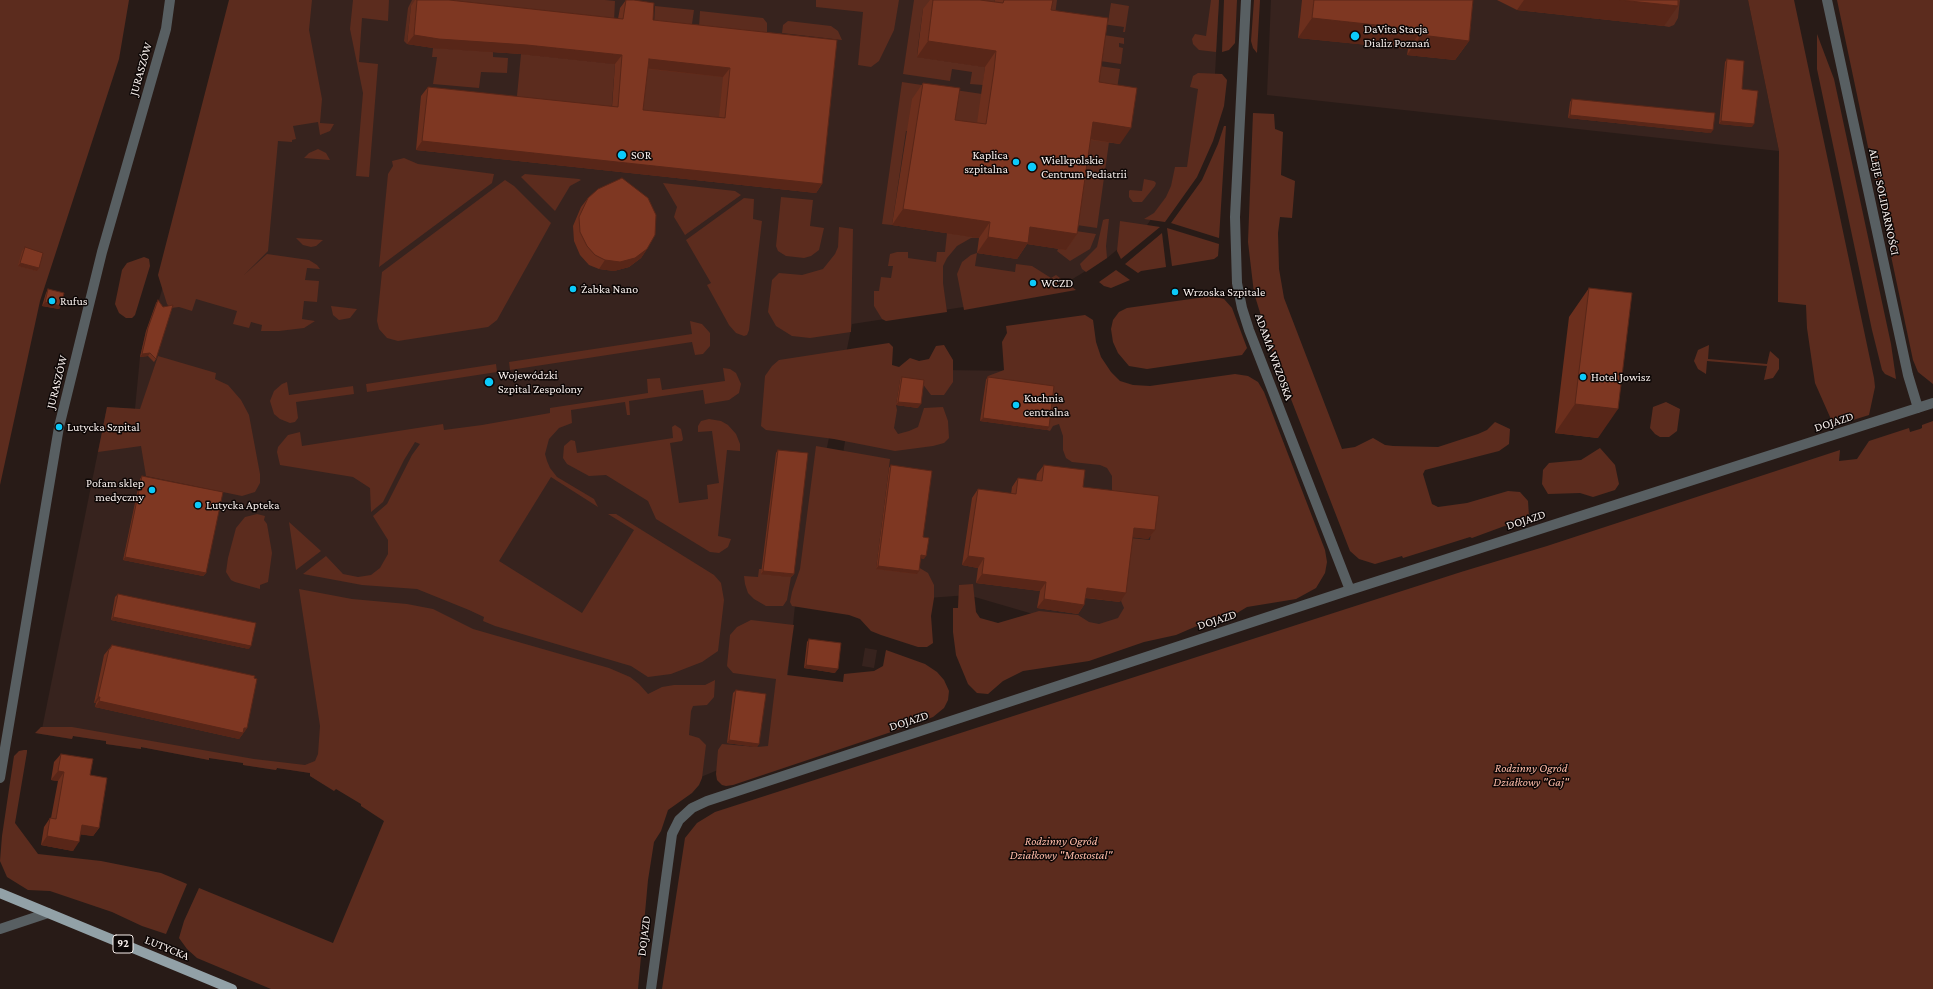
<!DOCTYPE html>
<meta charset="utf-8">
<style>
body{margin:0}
canvas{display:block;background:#281b17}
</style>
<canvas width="1933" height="989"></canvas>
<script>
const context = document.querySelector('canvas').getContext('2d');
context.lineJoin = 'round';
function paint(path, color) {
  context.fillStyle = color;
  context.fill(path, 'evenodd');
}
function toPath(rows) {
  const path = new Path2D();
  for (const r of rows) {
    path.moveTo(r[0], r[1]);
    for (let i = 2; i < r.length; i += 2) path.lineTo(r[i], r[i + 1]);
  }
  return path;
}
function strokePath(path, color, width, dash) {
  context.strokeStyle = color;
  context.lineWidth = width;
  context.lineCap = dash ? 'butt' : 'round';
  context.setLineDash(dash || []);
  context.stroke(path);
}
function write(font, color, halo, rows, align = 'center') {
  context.font = font + ' "Crimson Pro",serif';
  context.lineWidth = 3;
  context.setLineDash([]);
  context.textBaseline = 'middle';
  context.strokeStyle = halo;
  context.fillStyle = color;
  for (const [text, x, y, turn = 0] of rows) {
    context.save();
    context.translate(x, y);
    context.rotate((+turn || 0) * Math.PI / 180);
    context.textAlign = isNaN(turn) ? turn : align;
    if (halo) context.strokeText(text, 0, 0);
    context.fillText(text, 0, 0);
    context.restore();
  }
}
const built = toPath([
 [248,0,1219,0,1215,74,1196,155,1147,225,1107,258,1066,283,1016,299,852,324,795,605,781,744,657,795,323,784,310,776,310,773,277,768,276,770,243,765,243,763,209,758,209,760,141,747,141,749,106,744,106,741,73,736,72,739,41,734,107,407,135,409,140,357,146,331,159,300],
 [1271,0,1748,0,1779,151,1267,95],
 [857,369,1018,371,1182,461,1165,608,1088,630,968,595,874,602,821,587],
 [865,648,877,650,874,668,862,666]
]);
const green = toPath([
 [0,0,129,0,119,59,40,301,0,485],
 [229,0,312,0,309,30,322,99,320,123,334,124,330,131,320,135,318,122,293,126,296,139,292,140,292,142,278,141,268,251,244,275,267,254,309,260,317,265,320,269,307,268,305,280,319,281,317,302,304,301,302,319,315,321,304,328,279,331,261,331,262,325,251,322,249,328,233,324,237,311,196,299,192,311,179,307,171,308,167,304,158,275],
 [353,0,389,0,388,21,362,18,359,62,378,64,369,177,356,176,363,93,350,29],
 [412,0,605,0,615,1,614,21,411,6,407,44,404,41,408,8],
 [816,0,899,0,894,30,879,61,871,67,858,65,863,12,816,7],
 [914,0,945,0,981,5,982,0,995,0,992,19,923,9,918,46,917,57,985,67,983,85,970,84,972,72,952,69,950,81,903,74],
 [1044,0,1057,0,1055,15,1108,22,1111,3,1129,6,1125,32,1123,32,1124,27,1066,19,1041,20],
 [1211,0,1219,0,1216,52,1199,50,1193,44,1192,39,1195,34,1206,36],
 [1224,0,1237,0,1235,43,1229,50,1222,52],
 [1254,0,1260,0,1257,53,1253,48,1251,41],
 [1667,0,1680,0,1678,18,1674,25,1669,27,1664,26],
 [1748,0,1794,0,1874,378,1875,387,1869,415,1834,426,1815,383,1807,328,1806,305,1778,302,1779,151],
 [1837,0,1933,0,1933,384,1918,372,1913,360],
 [655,6,694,10,692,24,687,29,654,25],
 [700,11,763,18,767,23,767,35,699,27],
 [788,21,831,26,838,31,842,40,782,33,783,25],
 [1097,34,1124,38,1124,44,1119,43,1119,47,1123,48,1121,64,1093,60],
 [1817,34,1834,79,1891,344,1896,379,1885,374,1882,370,1872,330,1817,69],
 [433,48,493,52,493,57,508,58,507,73,481,72,479,88,433,84,437,57,432,57],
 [521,54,615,64,611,116,516,106],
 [1092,65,1120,69,1115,102,1043,75],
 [643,68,737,78,723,86,720,113,733,129,636,119],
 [1198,73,1222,74,1227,80,1224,106,1213,141,1197,177,1165,222,1144,219,1154,213,1166,197,1171,186,1175,167,1187,167,1198,89,1190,87,1193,76],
 [902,82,982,94,975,140,906,131,892,225,882,224],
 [1253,113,1274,114,1275,129,1283,132,1281,175,1295,181,1292,218,1280,217,1278,233,1279,269,1284,298,1342,449,1355,447,1373,438,1385,445,1393,446,1438,447,1478,434,1487,430,1495,422,1510,429,1509,444,1499,451,1425,470,1423,474,1432,504,1438,507,1467,503,1508,491,1520,492,1528,501,1529,517,1472,538,1470,537,1403,558,1402,556,1375,564,1359,559,1350,551,1270,345,1254,293,1248,242],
 [1224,126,1226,126,1219,238,1171,223,1202,180,1218,144],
 [1035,132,1109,142,1097,228,1070,224],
 [318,149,326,153,330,160,304,158,309,153],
 [404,158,418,164,494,174,492,183,379,267,388,174,393,166,392,161],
 [525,174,579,179,581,180,570,186,555,211,521,177],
 [1144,179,1154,181,1156,183,1155,186,1142,202,1133,202,1129,197,1129,191,1130,190,1142,191],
 [505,180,514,186,551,223,497,320,488,327,398,341,387,338,379,329,377,321,382,272],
 [663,183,735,191,741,195,685,235,674,217,677,207],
 [781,197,813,200,810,226,824,228,819,250,811,256,804,258,786,256,778,251,776,246],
 [744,198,754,199,753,219,762,221,749,330,747,335,744,336,736,333,729,325,707,285,711,283,686,240],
 [1106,219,1109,219,1106,246,1107,258,1086,272,1082,269,1080,264,1097,247,1103,220],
 [1120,221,1147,225,1160,227,1121,259,1117,251],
 [839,227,853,229,851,332,810,338,792,336,776,326,768,312,772,280,779,273,802,275,823,269,835,254,838,247],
 [1167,228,1219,244,1218,256,1214,259,1172,266],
 [1069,230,1096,234,1090,249,1070,261,1057,251],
 [947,233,979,238,971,238,957,246,947,258,943,266,943,283,947,312,886,321,882,319,874,306,874,291,879,291,881,277,891,278,893,266,888,266,890,254,897,252,908,252,908,258,936,262,937,252,945,252],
 [1162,233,1166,267,1141,271,1138,273,1125,264],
 [296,238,323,240,316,246,311,247,303,245],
 [977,253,975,266,1015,272,1016,264,1032,266,1051,278,1056,275,1076,290,964,310,957,274,962,262,971,255],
 [144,257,149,259,150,266,135,315,132,318,126,318,119,313,115,304,122,270,127,263],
 [1116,270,1130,280,1111,288,1104,286,1099,282],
 [1212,296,1224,299,1232,308,1247,348,1242,355,1147,369,1129,366,1118,353,1113,342,1111,329,1113,320,1119,312,1127,308],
 [331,306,357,309,350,318,339,320,333,315],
 [1085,315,1093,320,1096,342,1101,357,1111,372,1120,381,1133,385,1150,386,1235,374,1248,376,1258,382,1264,392,1325,550,1327,562,1325,573,1316,588,1296,599,1247,607,1237,613,1220,616,1176,635,1144,642,1089,661,1023,671,1003,681,988,694,977,693,968,684,956,655,953,632,953,608,958,608,959,585,973,584,976,612,980,618,998,623,1039,611,1078,615,1089,622,1099,624,1118,618,1124,608,1121,601,1130,538,1150,540,1154,504,1112,499,1112,476,1107,468,1100,465,1072,462,1066,458,1063,450,1063,436,1059,424,1053,426,1050,431,1047,430,986,380,988,376,1004,370,1002,342,1007,333,1006,326],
 [690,321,702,324,710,333,710,346,703,354,695,355,692,342,510,370,509,362,692,334],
 [889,343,893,347,892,365,899,367,910,358,919,361,929,359,936,346,944,345,953,360,953,382,944,395,931,395,922,383,900,380,896,405,897,410,894,428,898,434,909,431,918,427,924,408,943,407,948,421,949,438,944,443,933,446,895,451,834,439,766,430,761,426,765,376,772,366,779,360],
 [1709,345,1708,359,1767,364,1770,351,1779,359,1779,369,1773,378,1764,380,1767,366,1707,361,1706,374,1698,369,1694,361,1698,350],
 [158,356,216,373,215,379,228,385,241,400,249,415,260,474,260,483,255,492,242,496,146,476,141,446,98,452,107,407,140,409],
 [496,364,497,372,367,392,366,384],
 [723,368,730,369,736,373,741,384,739,393,729,400,705,404,703,390,629,401,630,415,627,415,625,402,571,410,572,423,559,428,549,439,545,454,547,461,550,468,557,477,594,499,598,507,551,477,499,561,582,613,634,530,608,514,616,514,714,575,721,583,724,600,718,651,702,662,671,674,648,677,631,666,495,626,483,621,484,617,469,610,417,589,362,585,303,574,326,556,343,574,358,577,371,575,380,568,388,554,388,540,373,516,387,504,412,455,420,444,415,442,404,460,383,502,371,512,370,488,353,477,280,465,277,452,278,447,288,435,300,432,302,446,443,424,444,430,482,425,550,413,550,408,648,393,647,379,660,378,662,390,725,381],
 [287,382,289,395,353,386,354,394,296,402,298,418,295,422,290,423,280,419,274,414,270,401,274,391,282,384],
 [1666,402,1680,409,1677,431,1669,437,1660,437,1655,434,1650,428,1653,407],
 [709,419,721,421,728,425,736,434,740,444,740,451,727,450,718,536,731,539,728,547,719,553,710,552,656,519,648,501,606,475,589,476,567,464,563,458,564,446,571,440,575,441,577,453,673,438,672,427,675,425,681,429,683,439,682,441,670,443,679,503,708,499,707,485,719,483,712,431,698,432,698,426,701,421],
 [1933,421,1933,989,662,989,685,838,697,823,715,812,1461,572,1547,546,1840,450,1839,461,1857,459,1869,441,1909,428,1910,432,1920,429,1922,428,1922,425],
 [816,446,890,459,876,569,918,567,928,573,934,585,934,598,931,616,933,643,927,647,918,647,881,635,871,631,860,619,849,615,792,606,790,602,792,592,800,569],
 [1600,448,1615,465,1619,484,1615,490,1593,497,1580,493,1548,494,1542,484,1543,470,1549,463,1581,460],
 [257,514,265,516,264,520,267,524,272,553,268,582,260,585,260,589,235,582,231,580,226,572,228,558,236,528,245,517],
 [289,522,321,551,296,570],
 [759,569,762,569,762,574,791,577,787,600,783,606,766,606,754,599,748,593,745,584,744,576,758,577],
 [299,589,352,599,407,604,433,609,473,629,609,668,630,677,639,684,648,694,662,687,674,685,705,685,715,680,714,697,707,705,693,706,691,711,689,735,699,738,706,745,702,778,699,785,692,793,668,810,661,831,654,842,648,880,638,989,271,989,197,958,187,949,179,938,184,921,199,888,333,943,384,821,361,806,361,804,336,789,334,791,310,776,310,773,277,768,276,770,243,765,243,763,209,758,209,760,141,747,141,749,106,744,106,741,73,736,72,739,35,733,41,727,72,727,254,759,305,765,315,761,318,754,320,726],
 [751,620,794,625,787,675,843,682,844,674,874,671,883,666,886,650,925,664,937,672,944,680,949,691,948,700,944,708,933,717,906,727,733,785,726,786,722,785,717,780,716,774,718,750,722,744,757,747,768,746,776,679,733,673,727,666,730,635,737,627],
 [24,750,27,750,27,752,15,823,38,854,101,861,161,873,187,884,166,934,142,926,112,912,50,891,28,890,7,877,0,861,2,836,14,756,19,751]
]);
const minor = toPath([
 [1246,0,1235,217,1237,283,1242,308,1249,330,1350,590],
 [1827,0,1908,375,1918,408],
 [0,778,59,427,102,252,166,29,170,0],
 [0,929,48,913],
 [651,989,672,834,679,820,692,808,707,801,1350,590,1933,403]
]);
const major = toPath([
 [0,893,232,989]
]);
const wall = toPath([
 [415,0,449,0,618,19,620,8,626,0,634,0,653,20,837,40,822,184,816,193,416,150,421,96,428,87,612,107,615,64,521,54,433,48,407,44,411,6],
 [648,69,723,77,719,117,643,110],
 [930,0,980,0,995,2,995,0,1053,0,1051,10,1099,82,1120,144,1091,140,1077,234,1066,250,1027,244,1017,259,977,253,979,238,892,225,912,99,923,83,955,120,977,123,985,67,917,57,923,9],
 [1302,0,1473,0,1469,41,1455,60,1407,55,1408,49,1298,38],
 [1497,0,1678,0,1664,26,1517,10],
 [1727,59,1742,89,1752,127,1719,124,1725,62],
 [1572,99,1711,133,1568,118,1570,102],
 [588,198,647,249,641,258,629,267,614,271,599,269,589,265,580,255,574,241,573,226,581,207],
 [25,247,39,268,37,271,18,266,22,251],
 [1589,288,1598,438,1555,433,1569,317],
 [48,289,61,306,59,309,42,306,46,293],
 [158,300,163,307,156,359,154,362,148,356,140,357,146,331,156,303],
 [902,377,918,408,896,405,900,380],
 [988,377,1047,430,980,421,986,380],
 [778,450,794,574,791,577,761,574,776,453],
 [891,465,923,537,924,559,921,558,917,574,876,569,889,468],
 [1044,465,1083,487,1155,530,1148,539,1133,537,1120,602,1085,598,1084,605,1078,614,1037,608,1040,591,976,583,978,568,962,565,972,498,978,489,1011,494,1012,487,1018,478,1036,481,1037,474],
 [142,476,206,573,203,576,123,560,140,479],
 [118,594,249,649,111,620,115,597],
 [809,639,835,673,804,668,807,642],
 [112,645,247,728,239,739,95,707,96,703,94,703,104,655],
 [736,690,759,744,757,747,727,743,733,693],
 [61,754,90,775,99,828,93,836,80,834,73,851,41,845,44,827,50,818,51,818,58,781,51,780,54,762]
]);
const shadedWall = toPath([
 [1524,0,1620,0,1678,6,1664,26,1517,10],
 [1312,18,1422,30,1408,49,1298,38],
 [414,35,527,45,622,55,615,64,521,54,433,48,407,44],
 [1421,35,1469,41,1455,60,1407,55],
 [928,41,996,51,985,67,917,57],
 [649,59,730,68,723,77,643,68],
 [1570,115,1713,130,1711,133,1568,118],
 [1721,121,1754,124,1752,127,1719,124],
 [1093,122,1131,128,1120,144,1082,138],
 [422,141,822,184,816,193,416,150],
 [903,209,990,222,979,238,892,225],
 [1030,227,1077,234,1066,250,1027,244,1017,259,977,253,988,237],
 [647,249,641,258,629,267,614,271,599,269,605,260],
 [20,263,39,268,37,271,18,266],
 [45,302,61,306,59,309,42,306],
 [150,353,148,356,140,357,142,354],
 [898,402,921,404,918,408,896,405],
 [1575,404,1618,409,1598,438,1555,433],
 [983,418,1049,427,1047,430,980,421],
 [1134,528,1155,530,1148,539,1128,537],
 [921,555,926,556,924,559,919,558],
 [968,556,984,558,978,568,962,565],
 [125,557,206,573,203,576,123,560],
 [878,566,919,571,917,574,876,569],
 [763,571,794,574,791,577,761,574],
 [982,574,1046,582,1040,591,976,583],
 [1087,588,1126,593,1120,602,1080,597],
 [1044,599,1084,605,1078,614,1037,608],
 [113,617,251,646,249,649,111,620],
 [806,665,838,669,835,673,804,668],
 [98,697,100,697,96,703,94,703],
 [99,701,244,728,247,728,239,739,95,707],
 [729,740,759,744,757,747,727,743],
 [58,771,64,772,58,781,51,780],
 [82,825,99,828,93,836,76,834],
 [47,836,79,842,73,851,41,845]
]);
const building = toPath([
 [417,0,449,0,623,19,626,0,634,0,654,3,653,20,837,40,822,184,422,141,428,87,618,107,622,55,527,45,439,39,414,35,417,0],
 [649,59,730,68,725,118,643,110,649,59],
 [933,0,980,0,1003,3,1004,0,1053,0,1051,10,1108,18,1099,82,1137,88,1131,128,1093,122,1077,234,1030,227,1028,243,988,237,990,222,903,209,923,83,960,88,955,120,986,124,994,70,996,51,928,41,933,0],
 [1314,0,1473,0,1469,41,1421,35,1422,30,1312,18,1314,0],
 [1620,0,1678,0,1678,6,1620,0],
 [1727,59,1744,61,1742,89,1758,91,1754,124,1721,121,1727,59],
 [1572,99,1715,113,1713,130,1570,115,1572,99],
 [622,178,648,198,656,215,655,235,647,249,635,258,620,262,605,260,595,255,587,246,580,232,579,217,588,198,598,189,622,178],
 [25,247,43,253,39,268,20,263,25,247],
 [1589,288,1632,293,1618,409,1575,404,1589,288],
 [48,289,64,293,61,306,45,302,48,289],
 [158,300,163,307,173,305,156,359,150,353,142,354,148,328,158,300],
 [902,377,924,380,921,404,898,402,902,377],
 [988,377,1054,386,1049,427,983,418,988,377],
 [778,450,808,453,794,574,763,571,778,450],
 [891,465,932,471,923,537,929,538,926,556,921,555,919,571,878,566,891,465],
 [1044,465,1085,470,1083,487,1159,496,1155,530,1134,528,1126,593,1087,588,1084,605,1044,599,1046,582,982,574,984,558,968,556,978,489,1016,494,1018,478,1042,481,1044,465],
 [142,476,223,492,206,573,125,557,142,476],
 [118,594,256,623,251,646,113,617,118,594],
 [809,639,841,643,838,669,806,665,809,639],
 [112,645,255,676,254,678,257,679,247,728,244,728,243,733,99,701,100,697,98,697,109,649,110,649,112,645],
 [736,690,766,694,759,744,729,740,736,690],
 [61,754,93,759,90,775,107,778,99,828,82,825,79,842,47,836,50,818,56,819,64,772,58,771,61,754]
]);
const markers = [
 [1355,36,5,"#0ccafa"],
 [622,155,5,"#0ccafa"],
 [1016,162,4,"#0ccafa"],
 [1032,167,5,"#0ccafa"],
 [1033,283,4,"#0ccafa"],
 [573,289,4,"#0ccafa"],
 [1175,292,4,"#0ccafa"],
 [52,301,4,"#0ccafa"],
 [1583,377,4,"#0ccafa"],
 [489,382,5,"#0ccafa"],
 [1016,405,4,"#0ccafa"],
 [59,427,4,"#0ccafa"],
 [152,490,4,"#0ccafa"],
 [198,505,4,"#0ccafa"]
];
const shields = [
 [123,944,20]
];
const shieldNames = [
 ["92",123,944]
];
const poiNames = [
 ["DaVita Stacja",1364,29],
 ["Dializ Poznań",1364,43],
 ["SOR",631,155],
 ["Kaplica",1008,155,"right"],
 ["szpitalna",1008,169,"right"],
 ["Wielkpolskie",1041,160],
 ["Centrum Pediatrii",1041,174],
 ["WCZD",1041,283],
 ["Żabka Nano",581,289],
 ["Wrzoska Szpitale",1183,292],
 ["Rufus",60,301],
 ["Wojewódzki",498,375],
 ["Szpital Zespolony",498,389],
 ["Hotel Jowisz",1591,377],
 ["Kuchnia",1024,398],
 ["centralna",1024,412],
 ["Lutycka Szpital",67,427],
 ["Pofam sklep",144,483,"right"],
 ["medyczny",144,497,"right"],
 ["Lutycka Apteka",206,505]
];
const streetNames = [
 ["JURASZÓW",141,69,-74],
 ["ALEJE SOLIDARNOŚCI",1884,202,78],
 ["ADAMA WRZOSKA",1274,357,70],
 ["JURASZÓW",57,382,-76],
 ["DOJAZD",1834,422,-18],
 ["DOJAZD",1526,520,-18],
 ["DOJAZD",1217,620,-18],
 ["DOJAZD",909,721,-18],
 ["DOJAZD",644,936,-83],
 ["LUTYCKA",167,948,22]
];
const parkNames = [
 ["Rodzinny Ogród",1531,768],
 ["Działkowy \"Gaj\"",1531,782],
 ["Rodzinny Ogród",1061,841],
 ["Działkowy \"Mostostal\"",1061,855]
];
paint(built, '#37231e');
paint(green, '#5c2c1e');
strokePath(minor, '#585f62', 10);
strokePath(major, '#92a1a7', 10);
paint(wall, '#6c2f1d');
paint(shadedWall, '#582618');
paint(building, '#7e3722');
strokePath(building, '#582618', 1);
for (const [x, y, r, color] of markers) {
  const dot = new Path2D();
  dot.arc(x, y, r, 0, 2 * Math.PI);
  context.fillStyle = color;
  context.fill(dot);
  strokePath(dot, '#0d0706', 1.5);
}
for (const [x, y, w] of shields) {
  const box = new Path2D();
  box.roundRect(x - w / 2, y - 9, w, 18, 3);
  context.fillStyle = '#0d0706';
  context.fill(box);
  strokePath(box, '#f8efec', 1);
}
write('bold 11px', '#f8efec', null, shieldNames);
write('12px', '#f8efec', '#0d0706', poiNames, 'left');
write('12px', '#f8efec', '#0d0706', streetNames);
write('italic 12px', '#febca9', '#0d0706', parkNames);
</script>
